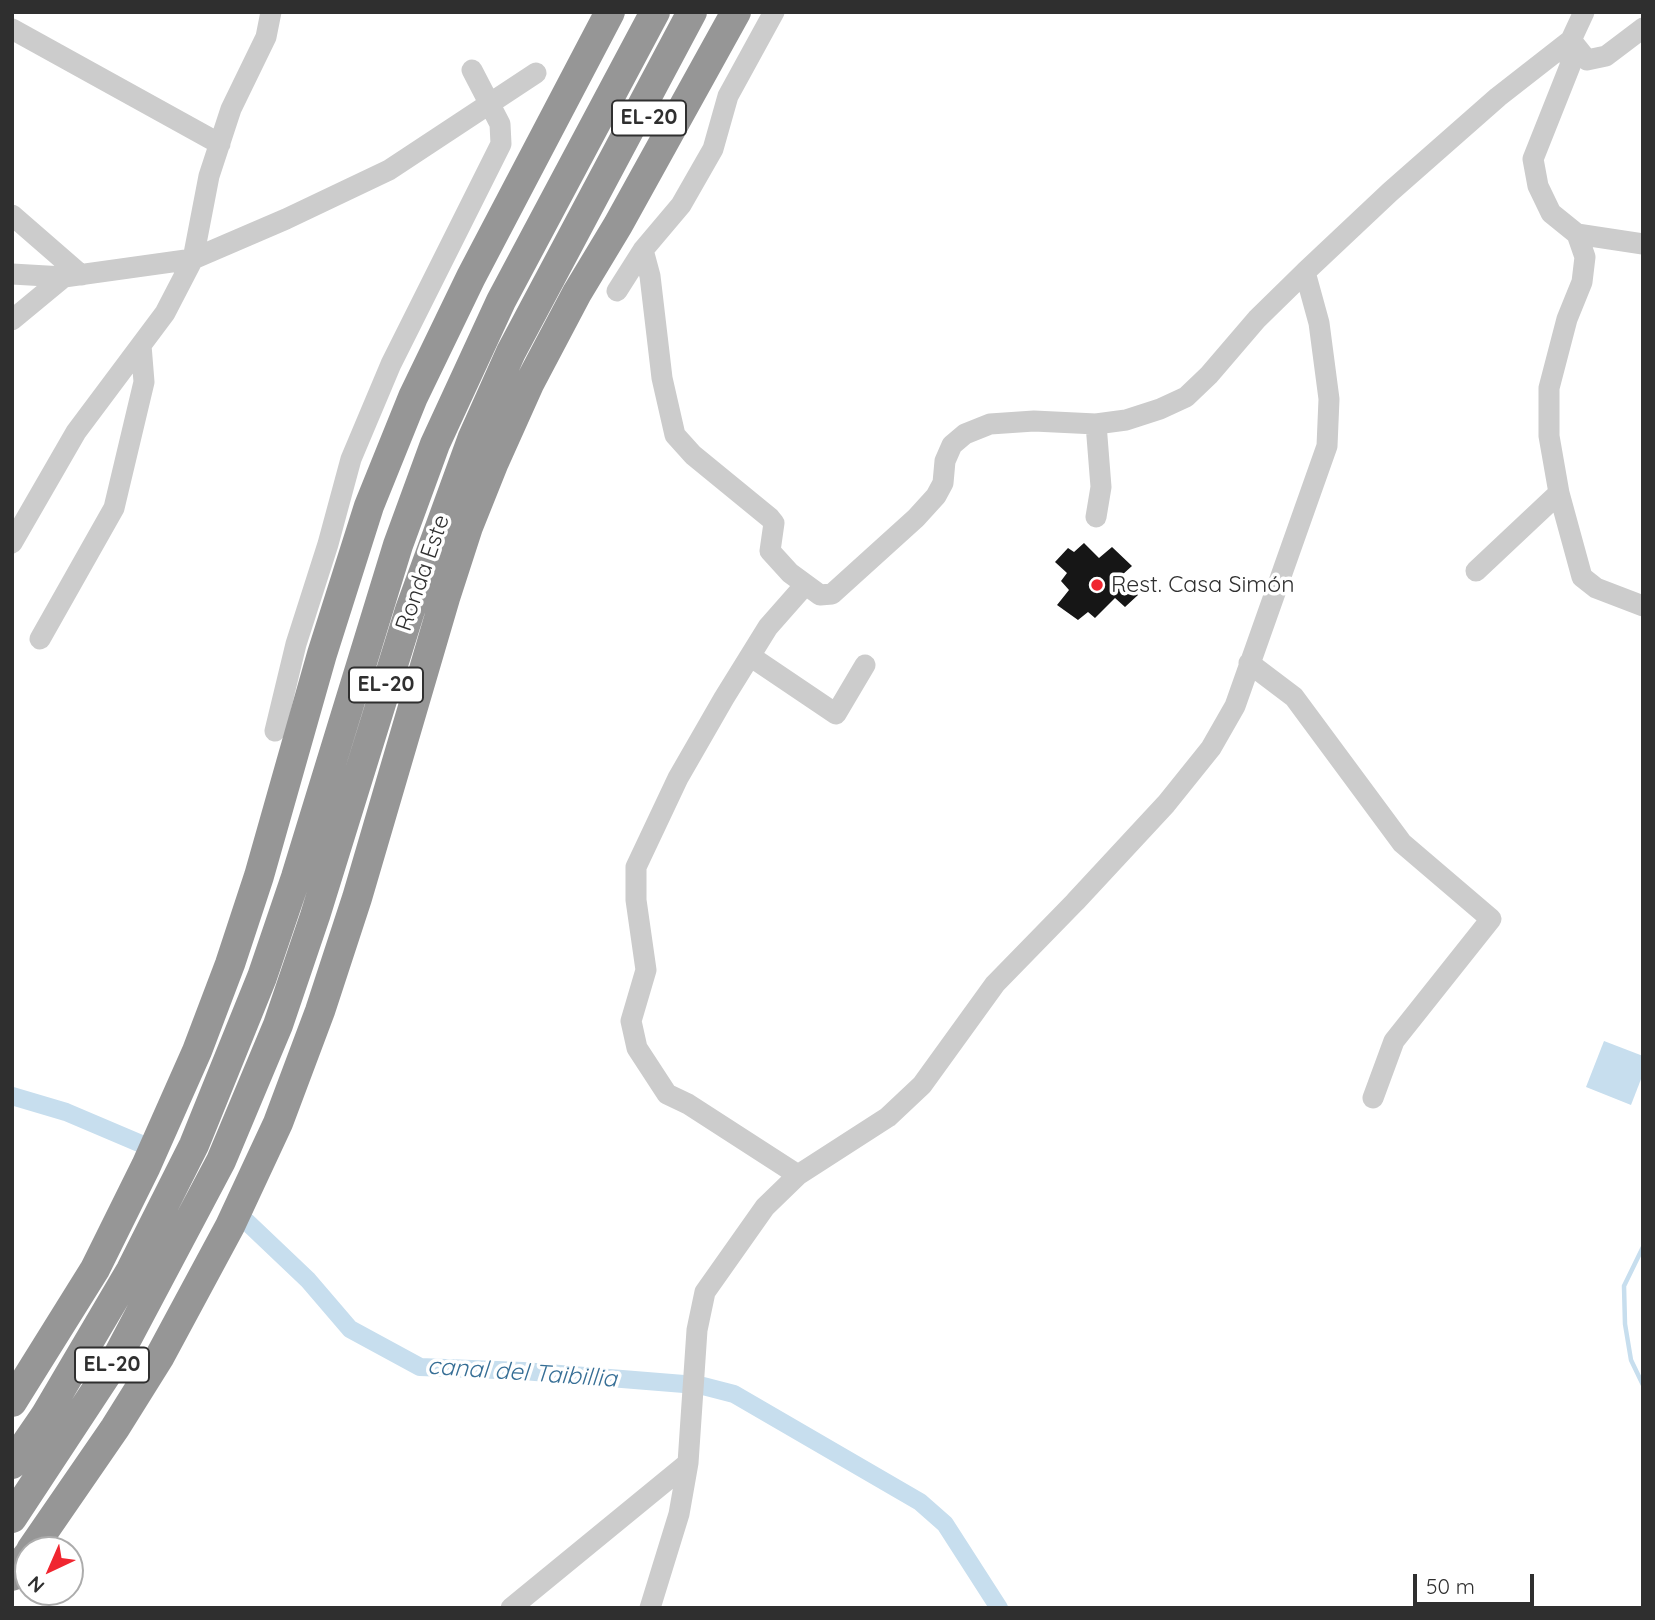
<!DOCTYPE html>
<meta charset="utf-8">
<style>
body{margin:0}
#map{position:relative;width:1655px;height:1620px;overflow:hidden;background:#fff;font-family:Quicksand,sans-serif}
canvas{display:block}
.frame{position:absolute;inset:0;border:14px solid #2f2f2f;pointer-events:none}
.north{position:absolute;left:14px;top:1536px;width:70px;height:70px;box-sizing:border-box;background:#fff;border:2px solid #acacac;border-radius:50%;rotate:224deg;font-size:19px;font-weight:700;line-height:28px;text-align:center;color:#2f2f2f}
.north::after{content:'';display:block;margin:auto;width:24px;height:32px;background:#f02630;clip-path:polygon(50% 0,100% 100%,50% 72%,0 100%)}
.scale{position:absolute;left:1413px;top:1574px;width:121px;height:32px;box-sizing:border-box;border:4px solid #2f2f2f;border-top:0;padding-left:9px;font-size:21px;line-height:24px;white-space:nowrap;color:#2f2f2f;-webkit-text-stroke:5px #fff;paint-order:stroke}
</style>
<div id="map">
<canvas width="1655" height="1620"></canvas>
<div class="frame"></div>
<div class="north">N</div>
<div class="scale">50 m</div>
</div>
<script>
const context = document.querySelector('canvas').getContext('2d');
context.lineJoin = 'round';
function paint(path, color) {
  context.fillStyle = color;
  context.fill(path, 'evenodd');
}
function toPath(rows) {
  const path = new Path2D();
  for (const r of rows) {
    path.moveTo(r[0], r[1]);
    for (let i = 2; i < r.length; i += 2) path.lineTo(r[i], r[i + 1]);
  }
  return path;
}
function strokePath(path, color, width, dash) {
  context.strokeStyle = color;
  context.lineWidth = width;
  context.lineCap = dash ? 'butt' : 'round';
  context.setLineDash(dash || []);
  context.stroke(path);
}
function write(font, color, halo, rows, align = 'center') {
  context.font = font + ' Quicksand,sans-serif';
  context.lineWidth = 7;
  context.setLineDash([]);
  context.textBaseline = 'middle';
  context.strokeStyle = halo;
  context.fillStyle = color;
  for (const [text, x, y, turn = 0] of rows) {
    context.save();
    context.translate(x, y);
    context.rotate((+turn || 0) * Math.PI / 180);
    context.textAlign = isNaN(turn) ? turn : align;
    if (halo) context.strokeText(text, 0, 0);
    context.fillText(text, 0, 0);
    context.restore();
  }
}
const water = toPath([
 [1604,1041,1643,1056,1643,1074,1631,1105,1586,1087]
]);
const stream = toPath([
 [1643,1247,1624,1286,1625,1324,1631,1360,1643,1385]
]);
const canal = toPath([
 [12,1096,66,1112,139,1143],
 [247,1222,308,1280,350,1329,420,1367,523,1371,684,1384],
 [703,1386,734,1394,920,1502,945,1524,999,1608]
]);
const building = toPath([
 [1084,543,1099,558,1112,547,1132,566,1122,575,1138,595,1125,607,1115,598,1095,618,1088,612,1078,620,1057,605,1069,590,1061,581,1067,573,1055,562,1068,548,1074,552]
]);
const minor = toPath([
 [12,29,220,144],
 [1571,40,1570,66,1533,159,1538,186,1551,213,1577,234,1643,244],
 [1571,40,1587,60,1606,56,1643,28],
 [12,215,81,275],
 [1577,234,1585,257,1582,282,1567,319,1549,388,1549,436,1559,493,1582,577,1596,588,1643,606],
 [643,250,650,276,662,378,675,435,693,455,770,518,774,523,770,551,790,573,820,595,832,594,916,518,936,496,943,483,945,461,952,445,965,434,990,424,1034,421,1096,424,1126,420,1160,409,1186,397,1209,375,1257,319,1305,272],
 [12,274,64,277,193,259,286,219,389,170,536,73],
 [617,291,643,250,681,205,713,149,728,96,774,12],
 [12,320,64,277],
 [1096,424,1101,487,1096,517],
 [12,543,76,432,165,313,193,259,209,176,231,109,266,37,271,12],
 [1476,571,1559,493],
 [40,639,114,508,144,382,141,345],
 [750,656,836,714,865,665],
 [1249,663,1294,697,1402,843,1491,919,1394,1041,1373,1098],
 [275,731,296,644,328,544,351,459,391,364,501,144,500,124,472,70],
 [798,1175,688,1104,667,1094,637,1048,631,1021,646,970,636,900,636,867,678,778,724,698,768,627,805,585],
 [511,1608,688,1463],
 [650,1608,679,1514,688,1463,697,1330,705,1292,765,1207,798,1175,888,1117,922,1085,995,984,1075,902,1166,804,1211,748,1235,706,1327,446,1329,399,1319,323,1305,272,1390,192,1498,97,1571,40,1584,12]
]);
const highway = toPath([
 [12,1402,95,1269,146,1166,197,1051,230,964,259,876,322,654,369,506,413,397,471,277,610,12],
 [12,1464,45,1416,131,1270,194,1145,262,977,296,877,398,545,435,444,501,301,655,12],
 [12,1518,114,1363,221,1161,278,1025,315,916,410,610,473,437,511,352,692,12],
 [31,1550,115,1428,160,1356,230,1226,278,1123,320,1011,357,898,445,598,468,527,494,462,529,384,577,293,618,225,736,12],
 [12,1576,28,1555]
]);
const markers = [
 [1097,585,7,"#f02630"]
];
const shields = [
 [649,118,74],
 [386,685,74],
 [112,1365,74]
];
const shieldNames = [
 ["EL-20",649,118],
 ["EL-20",386,685],
 ["EL-20",112,1365]
];
const streetNames = [
 ["Ronda Este",423,573,-71]
];
const poiNames = [
 ["Rest. Casa Simón",1111,585]
];
const waterNames = [
 ["canal del Taibillia",522,1373,4]
];
paint(water, '#c7deee');
strokePath(stream, '#c7deee', 4.5);
strokePath(canal, '#c7deee', 18);
paint(building, '#161616');
strokePath(minor, '#ccc', 21);
strokePath(highway, '#969696', 30);
for (const [x, y, r, color] of markers) {
  const dot = new Path2D();
  dot.arc(x, y, r, 0, 2 * Math.PI);
  context.fillStyle = color;
  context.fill(dot);
  strokePath(dot, '#fff', 2.5);
}
for (const [x, y, w] of shields) {
  const box = new Path2D();
  box.roundRect(x - w / 2, y - 17.5, w, 35, 5);
  context.fillStyle = '#fff';
  context.fill(box);
  strokePath(box, '#2f2f2f', 2);
}
write('bold 21px', '#2f2f2f', null, shieldNames);
write('23px', '#2f2f2f', '#fff', streetNames);
write('23px', '#2f2f2f', '#fff', poiNames, 'left');
write('italic 24px', '#376f96', '#fff', waterNames);
</script>
